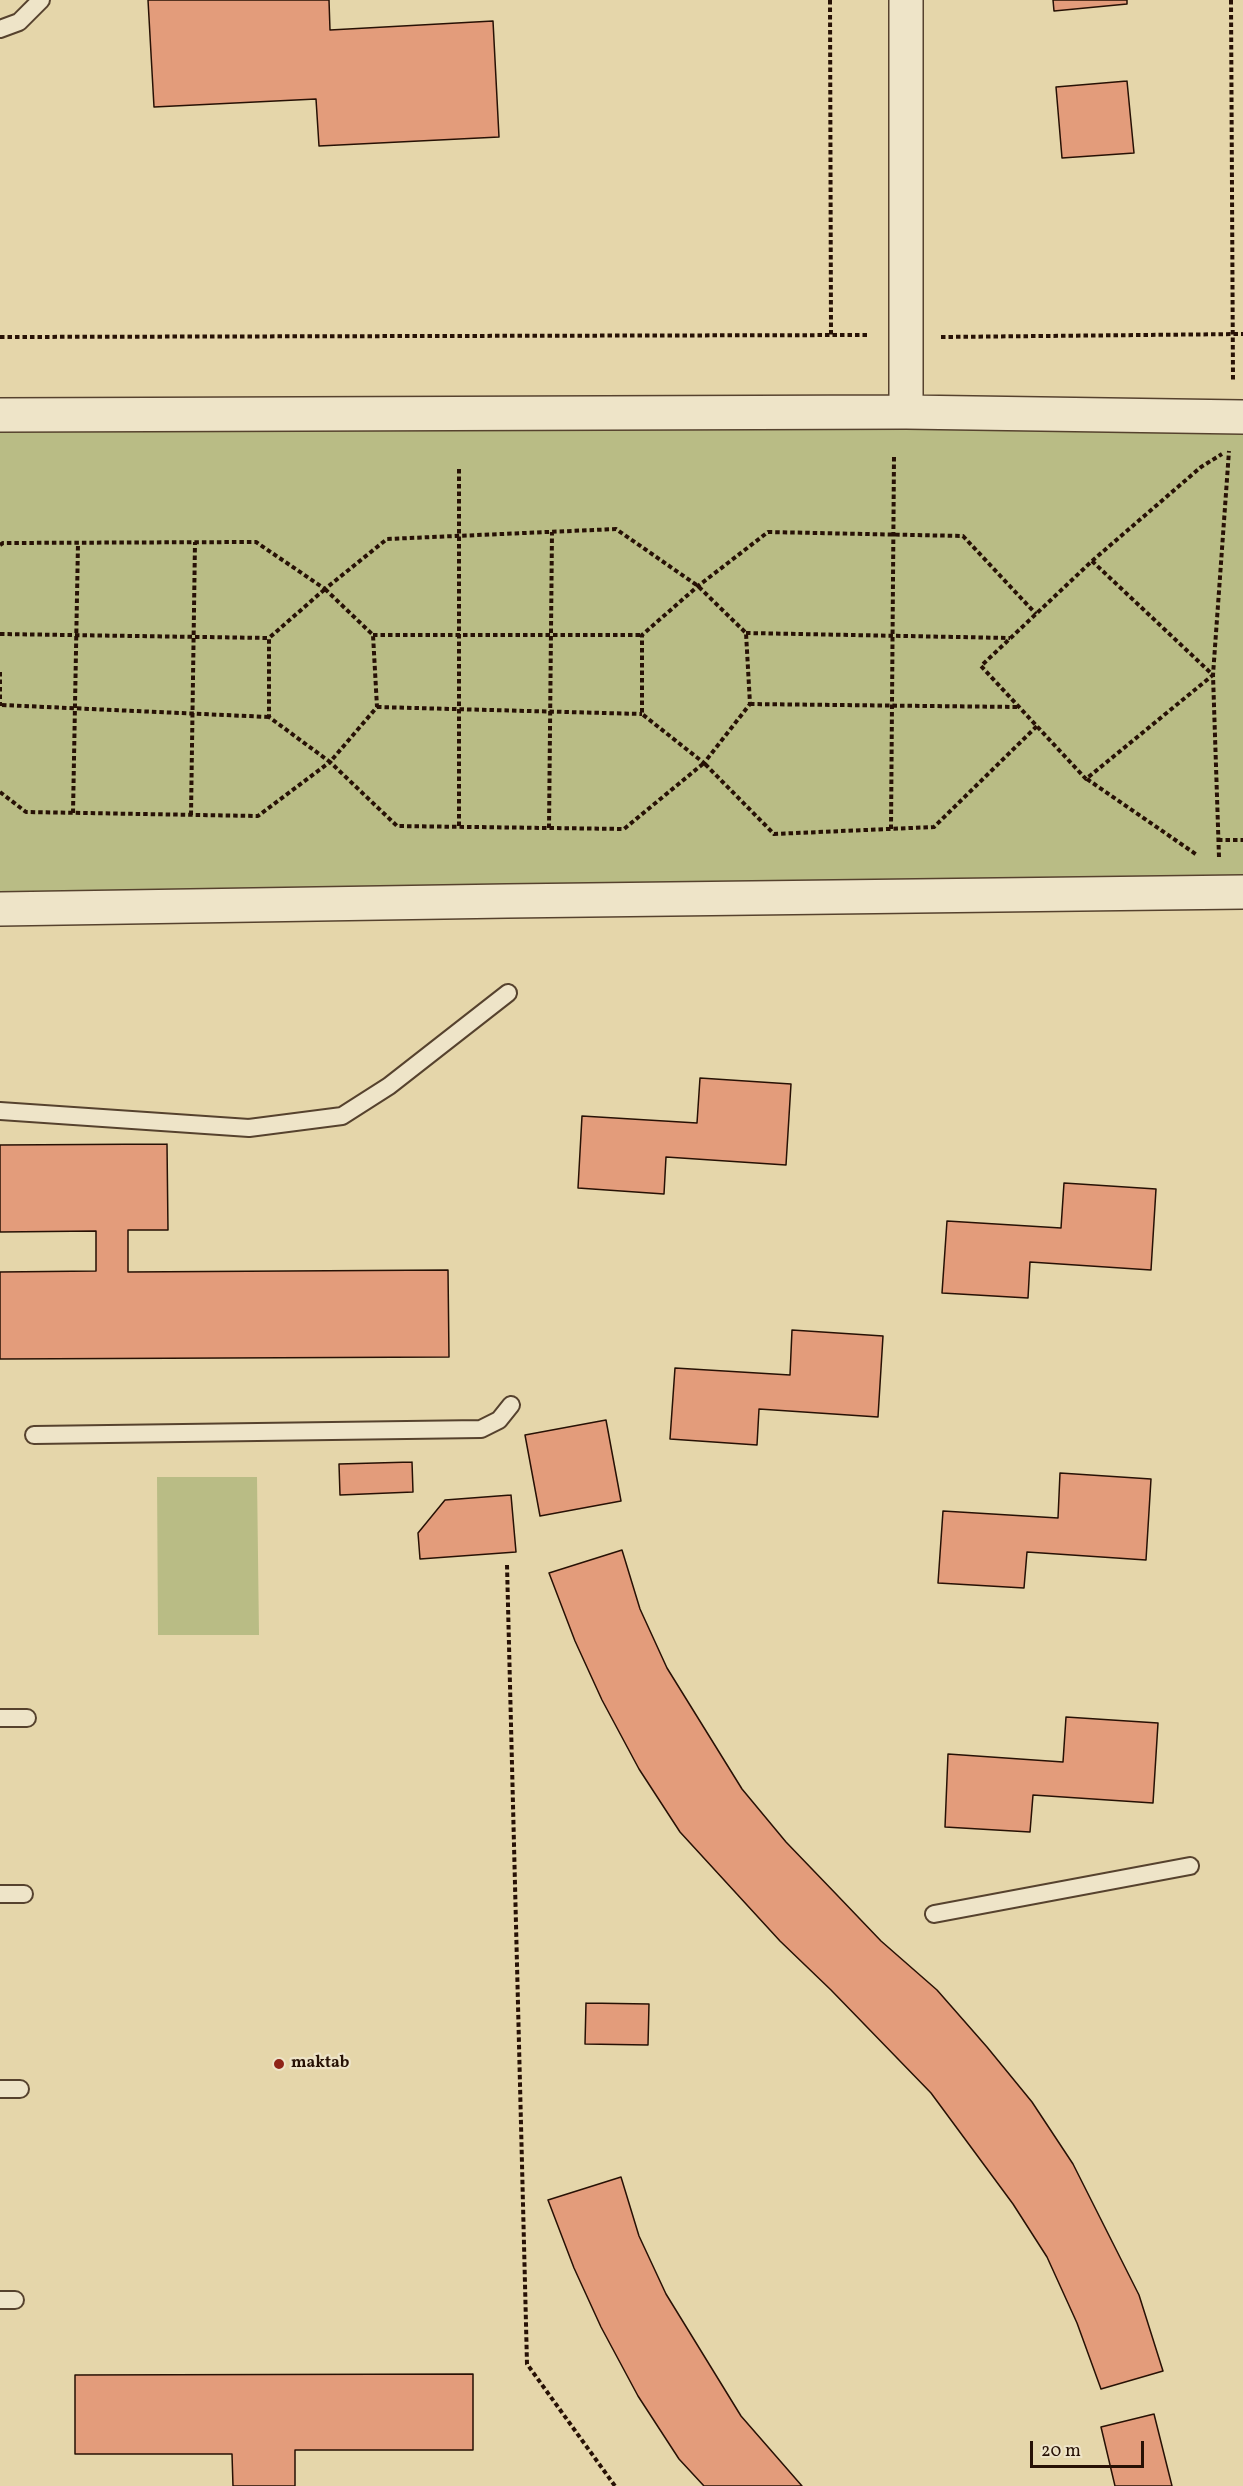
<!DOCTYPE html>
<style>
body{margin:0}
#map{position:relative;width:1243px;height:2486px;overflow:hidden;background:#e5d6aa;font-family:Vollkorn,serif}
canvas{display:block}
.scale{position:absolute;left:1030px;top:2441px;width:114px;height:27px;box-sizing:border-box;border:3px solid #271105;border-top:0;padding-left:8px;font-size:18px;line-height:21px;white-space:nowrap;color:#271105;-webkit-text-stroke:4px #eee4c8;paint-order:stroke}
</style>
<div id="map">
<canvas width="1243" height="2486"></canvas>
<div class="scale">20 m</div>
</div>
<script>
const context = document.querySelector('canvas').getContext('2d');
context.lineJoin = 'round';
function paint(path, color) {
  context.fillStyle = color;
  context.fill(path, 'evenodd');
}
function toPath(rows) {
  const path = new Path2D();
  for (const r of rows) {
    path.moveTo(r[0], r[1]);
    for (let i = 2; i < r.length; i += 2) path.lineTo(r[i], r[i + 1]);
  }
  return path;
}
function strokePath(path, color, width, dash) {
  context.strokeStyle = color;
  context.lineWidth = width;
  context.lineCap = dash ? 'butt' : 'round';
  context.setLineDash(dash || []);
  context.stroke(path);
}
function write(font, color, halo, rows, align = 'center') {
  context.font = font + ' Vollkorn,serif';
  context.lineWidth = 4.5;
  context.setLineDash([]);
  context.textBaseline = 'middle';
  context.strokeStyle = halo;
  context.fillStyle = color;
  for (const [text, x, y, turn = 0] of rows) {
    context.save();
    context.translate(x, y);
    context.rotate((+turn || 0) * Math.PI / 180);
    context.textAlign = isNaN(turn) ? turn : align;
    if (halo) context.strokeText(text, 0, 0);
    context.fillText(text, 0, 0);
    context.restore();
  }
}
const green = toPath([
 [0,415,1243,417,1243,892,0,909],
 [157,1477,257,1477,259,1635,158,1635]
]);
const building = toPath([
 [148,0,329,0,330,30,493,21,499,137,319,146,316,99,154,107,148,0],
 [1053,0,1127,0,1127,4,1054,11,1053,0],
 [1127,81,1134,153,1062,158,1056,87,1127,81],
 [700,1078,791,1084,786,1165,666,1157,664,1194,578,1188,582,1116,697,1123,700,1078],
 [167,1144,168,1230,128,1230,128,1272,448,1270,449,1357,0,1359,0,1272,96,1271,96,1231,0,1232,0,1145,167,1144],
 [1064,1183,1156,1189,1151,1270,1030,1262,1028,1298,942,1293,947,1221,1061,1228,1064,1183],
 [792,1330,883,1336,878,1417,759,1409,757,1445,670,1439,675,1368,790,1375,792,1330],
 [606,1420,621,1501,540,1516,525,1435,606,1420],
 [412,1462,413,1492,340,1495,339,1464,412,1462],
 [1060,1473,1151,1479,1146,1560,1027,1552,1024,1588,938,1583,943,1511,1058,1518,1060,1473],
 [511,1495,516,1552,420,1559,418,1533,445,1500,511,1495],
 [622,1550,640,1609,667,1668,742,1789,786,1842,837,1895,881,1941,937,1990,987,2047,1032,2102,1073,2164,1139,2295,1163,2371,1101,2389,1077,2323,1047,2257,1013,2204,931,2093,831,1990,780,1941,680,1832,639,1769,602,1700,575,1641,549,1573,622,1550],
 [1066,1717,1158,1723,1153,1803,1033,1795,1030,1832,945,1827,948,1754,1063,1762,1066,1717],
 [586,2003,649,2004,648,2045,585,2044,586,2003],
 [621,2177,639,2236,666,2294,741,2416,802,2486,704,2486,679,2459,638,2396,601,2327,574,2268,548,2200,621,2177],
 [473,2374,473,2450,295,2450,295,2486,233,2486,232,2454,75,2454,75,2375,473,2374],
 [1154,2414,1172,2486,1115,2486,1101,2427,1154,2414]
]);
const path = toPath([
 [830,0,831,335],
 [1231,0,1233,380],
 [0,337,869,335],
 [941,337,1243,334],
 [459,469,459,827],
 [0,545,3,543,256,542,325,589,387,539,616,529,698,586,746,633,750,704,704,763,642,714,642,635,698,586,768,532,963,536,1036,614],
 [1092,561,1213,675,1086,779,981,666,1092,561,1201,467,1222,454],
 [325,589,373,635,377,707,330,762,269,717,269,638,325,589],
 [746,633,1010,638],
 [0,634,269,638],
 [373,635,642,635],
 [0,672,0,706],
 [750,704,1018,707],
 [2,705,269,717],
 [377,707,642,714],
 [1087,779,1197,855],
 [0,792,26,812,258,816,330,762,397,826,624,829,704,763,774,834,934,827,1037,726],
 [73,813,78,543],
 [191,815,195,542],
 [549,828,552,532],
 [891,829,894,456],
 [1218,840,1243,840],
 [1219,857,1213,675,1229,451],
 [507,1565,527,2364,615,2486]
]);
const service = toPath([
 [0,29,19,22,41,0],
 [0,1111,249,1128,342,1116,389,1086,508,993],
 [34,1435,481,1429,499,1420,511,1405],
 [0,1718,27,1718],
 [0,1894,24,1894],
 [934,1914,1190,1866],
 [0,2089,20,2089],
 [0,2300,15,2300]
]);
const minor = toPath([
 [906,0,906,412],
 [0,415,906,412,1243,417],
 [0,909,507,901,1243,892]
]);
const markers = [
 [279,2064,6,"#8f2418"]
];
const poiNames = [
 ["maktab",291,2064]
];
paint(green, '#b9bc85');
paint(building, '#e39c7b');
strokePath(building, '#271105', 1.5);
strokePath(service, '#56422e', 20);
strokePath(minor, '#56422e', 36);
strokePath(path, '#271105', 4, [4.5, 3]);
strokePath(service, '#eee4c8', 16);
strokePath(minor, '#eee4c8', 33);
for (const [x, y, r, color] of markers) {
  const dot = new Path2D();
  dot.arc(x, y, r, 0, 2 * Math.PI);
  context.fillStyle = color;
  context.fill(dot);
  strokePath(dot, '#eee4c8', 2);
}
write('bold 16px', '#271105', '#eee4c8', poiNames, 'left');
</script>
